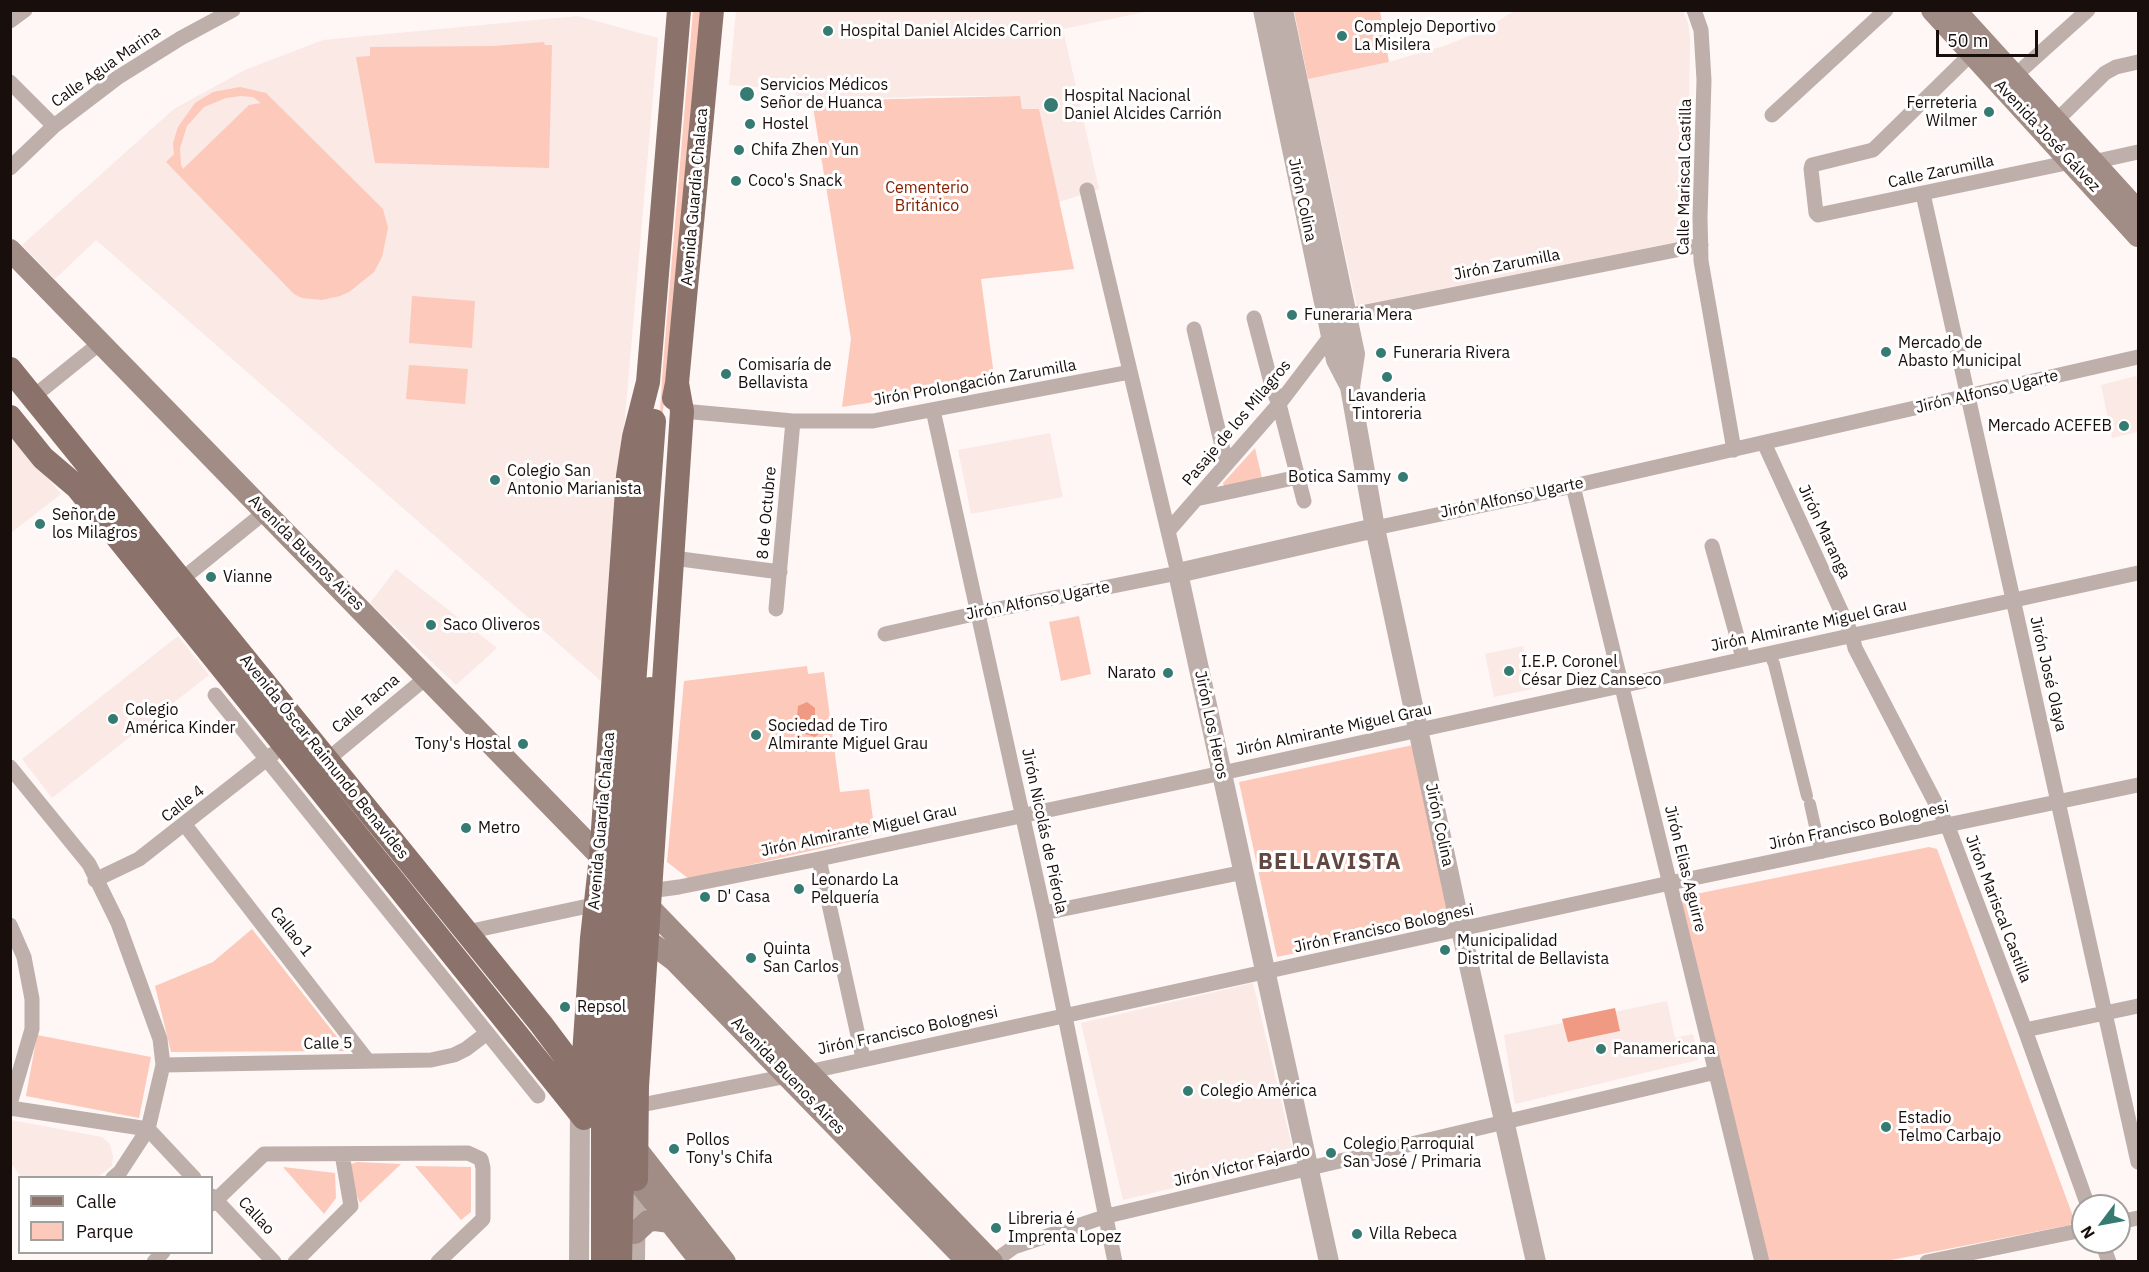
<!DOCTYPE html>
<meta charset="utf-8">
<style>
body{margin:0}
#map{position:relative;width:2149px;height:1272px;overflow:hidden;background:#fef7f5;font-family:"IBM Plex Sans",sans-serif}
canvas{display:block}
.frame{position:absolute;inset:0;border:12px solid #180e0b;pointer-events:none}
.legend{position:absolute;left:18px;top:1176px;width:195px;height:78px;box-sizing:border-box;background:#fff;border:2px solid #a39f9d;margin:0;padding:8px 10px;list-style:none;font-size:18px;color:#180e0b}
.legend li{display:flex;align-items:center;gap:12px;height:30px}
.legend b{width:30px;border:2px solid #a39f9d}
.north{position:absolute;left:2071px;top:1194px;width:60px;height:60px;box-sizing:border-box;background:#fff;border:2px solid #a39f9d;border-radius:50%;rotate:238deg;font-size:16px;font-weight:700;line-height:24px;text-align:center;color:#180e0b}
.north::after{content:'';display:block;margin:auto;width:21px;height:27px;background:#357b71;clip-path:polygon(50% 0,100% 100%,50% 72%,0 100%)}
.scale{position:absolute;left:1936px;top:30px;width:102px;height:27px;box-sizing:border-box;border:3px solid #180e0b;border-top:0;padding-left:8px;font-size:18px;line-height:21px;white-space:nowrap;color:#180e0b;-webkit-text-stroke:4px #fff;paint-order:stroke}
</style>
<div id="map">
<canvas width="2149" height="1272"></canvas>
<div class="frame"></div>
<ul class="legend">
<li><b style="height:8px;background:#8b736c"></b>Calle</li>
<li><b style="height:16px;background:#fcc9bb"></b>Parque</li>
</ul>
<div class="north">N</div>
<div class="scale">50 m</div>
</div>
<script>
const context = document.querySelector('canvas').getContext('2d');
context.lineJoin = 'round';
function paint(path, color) {
  context.fillStyle = color;
  context.fill(path, 'evenodd');
}
function toPath(rows) {
  const path = new Path2D();
  for (const r of rows) {
    path.moveTo(r[0], r[1]);
    for (let i = 2; i < r.length; i += 2) path.lineTo(r[i], r[i + 1]);
  }
  return path;
}
function strokePath(path, color, width, dash) {
  context.strokeStyle = color;
  context.lineWidth = width;
  context.lineCap = dash ? 'butt' : 'round';
  context.setLineDash(dash || []);
  context.stroke(path);
}
function write(font, color, halo, rows, align = 'center') {
  context.font = font + ' "IBM Plex Sans",sans-serif';
  context.lineWidth = 6;
  context.setLineDash([]);
  context.textBaseline = 'middle';
  context.strokeStyle = halo;
  context.fillStyle = color;
  for (const [text, x, y, turn = 0] of rows) {
    context.save();
    context.translate(x, y);
    context.rotate((+turn || 0) * Math.PI / 180);
    context.textAlign = isNaN(turn) ? turn : align;
    if (halo) context.strokeText(text, 0, 0);
    context.fillText(text, 0, 0);
    context.restore();
  }
}
const built = toPath([
 [736,11,1150,11,1063,29,1099,189,1059,202,1039,109,1022,109,1019,96,928,96,812,101,799,99,793,90,729,85],
 [1514,11,1683,11,1688,23,1690,39,1687,240,1357,308,1308,79,1389,62,1444,46,1482,31],
 [578,16,658,38,602,682,96,240,55,279,22,245,174,109,245,70,323,40],
 [2136,376,2138,383,2138,432,2112,438,2101,385],
 [10,433,61,494,11,533,10,533],
 [1050,433,1063,497,971,514,958,450],
 [396,569,497,648,456,685,370,603],
 [178,636,209,675,52,798,22,759],
 [1523,646,1532,689,1494,697,1485,654],
 [1253,983,1295,1159,1123,1200,1081,1023],
 [1667,1001,1675,1038,1693,1034,1698,1060,1515,1104,1504,1035],
 [11,1120,102,1137,110,1144,113,1156,112,1166,98,1177,21,1177,11,1163]
]);
const green = toPath([
 [693,11,701,11,672,349,658,444,663,364],
 [1294,11,1380,11,1389,62,1308,79],
 [544,42,545,45,552,45,549,168,375,163,356,57,370,56,370,47,493,46],
 [240,87,266,93,383,209,388,228,382,257,374,272,349,292,340,296,322,300,302,298,294,294,166,162,173,155,174,156,173,143,178,127,195,103,213,92],
 [241,96,253,97,261,103,249,105,183,169,181,165,180,148,187,126,204,107,226,98],
 [1020,96,1022,109,1039,109,1074,269,981,279,995,383,842,407,851,339,812,101],
 [412,296,475,301,472,348,409,343],
 [409,365,468,369,465,404,406,399],
 [1255,448,1262,478,1225,489,1223,483],
 [1079,616,1091,674,1061,681,1049,622],
 [807,666,808,674,824,672,840,792,869,789,874,827,870,837,689,879,667,862,684,681],
 [1413,745,1451,920,1277,957,1239,782],
 [1929,847,1937,849,2074,1219,2070,1225,1886,1261,1767,1261,1677,901,1681,897],
 [252,929,348,1051,171,1052,155,986,213,962],
 [37,1035,151,1057,139,1118,26,1096],
 [357,1162,401,1164,360,1203,347,1172,351,1164],
 [415,1166,471,1167,471,1212,461,1220],
 [283,1167,335,1173,336,1198,324,1214]
]);
const water = toPath([
 [807,702,815,708,815,717,822,724,820,733,815,737,805,734,802,728,803,722,797,716,798,706],
 [1615,1008,1620,1031,1568,1042,1562,1019]
]);
const pedestrian = toPath([
 [1769,653,1774,664,1807,796],
 [1810,804,1821,853]
]);
const minor = toPath([
 [1694,10,1701,30,1704,80,1700,217,1701,261,1734,450],
 [10,21,25,10],
 [1971,54,1873,150,1812,165,1811,169,1816,213,1818,215,2071,162],
 [10,82,54,126],
 [2008,82,2088,10],
 [1772,115,1886,10],
 [2056,121,2105,73,2116,67,2138,62],
 [2093,162,2138,152],
 [10,168,54,126,117,78,181,38,233,10],
 [1923,194,2138,1162],
 [1254,318,1273,390,1279,404,1304,501],
 [1194,329,1223,450,1228,462],
 [33,397,100,343],
 [933,410,1044,913,1115,1262],
 [682,411,793,421,873,421,1130,372],
 [1764,443,1852,635,1855,648,1948,827,2025,1030,2088,1206],
 [1573,486,1762,1262],
 [1196,499,1298,477],
 [1375,528,1573,486,2138,357],
 [1169,530,1279,404,1346,316,1701,245],
 [1712,546,1743,658],
 [673,558,780,572],
 [181,580,265,512],
 [776,609,793,421],
 [885,634,978,613,1178,573,1087,190],
 [215,695,538,1096],
 [327,760,427,677],
 [10,767,89,864,118,923,160,1039,163,1065,148,1129,120,1172,113,1178],
 [185,825,368,1061],
 [819,859,863,1058],
 [95,880,139,859,273,754],
 [642,892,679,887,819,859,1222,773,2138,573],
 [1044,913,1244,872],
 [10,925,24,957,32,999,32,1029,10,1104],
 [467,932,602,903],
 [2025,1030,2138,1006],
 [163,1065,431,1060,454,1055,466,1049,487,1033],
 [636,1106,808,1072,1670,883,2138,785],
 [10,1108,148,1129,194,1178],
 [212,1196,274,1262],
 [212,1204,264,1154,468,1153,481,1159,483,1168,483,1219,438,1262],
 [2119,1222,2138,1218],
 [2102,1242,2109,1262],
 [154,1262,163,1252],
 [295,1262,351,1206,342,1154],
 [993,1262,1014,1247,1107,1216,1716,1072],
 [1927,1262,2083,1230]
]);
const tertiary = toPath([
 [1263,10,1336,360,1350,387],
 [1283,10,1355,354,1350,387,1375,528,1461,930,1536,1262],
 [579,1262,580,1113],
 [635,1262,636,1179],
 [1329,1262,1178,573,1375,528]
]);
const secondary = toPath([
 [1932,10,2138,236],
 [1955,10,2138,211],
 [10,250,601,857],
 [649,907,992,1262],
 [634,930,675,961,968,1262],
 [635,1147,725,1262],
 [636,1179,701,1262],
 [635,1233,648,1221,655,1220,670,1222]
]);
const primary = toPath([
 [10,369,541,1024,586,1084],
 [674,398,677,383,712,10],
 [10,417,43,458,77,487,584,1118],
 [580,1113,592,938,601,857,628,476,634,437,648,382,679,10],
 [636,1179,637,1086,682,411,677,383]
]);
const primaryBridge = toPath([
 [603,1262,603,1093,654,421],
 [620,1262,625,1054,650,689]
]);
const markers = [
 [828,31,6,"#357b71"],
 [1342,36,6,"#357b71"],
 [747,94,8,"#357b71"],
 [1051,105,8,"#357b71"],
 [1989,112,6,"#357b71"],
 [750,124,6,"#357b71"],
 [739,150,6,"#357b71"],
 [736,181,6,"#357b71"],
 [1292,315,6,"#357b71"],
 [1886,352,6,"#357b71"],
 [1381,353,6,"#357b71"],
 [726,374,6,"#357b71"],
 [1387,377,6,"#357b71"],
 [2124,426,6,"#357b71"],
 [1403,477,6,"#357b71"],
 [495,480,6,"#357b71"],
 [40,524,6,"#357b71"],
 [211,577,6,"#357b71"],
 [431,625,6,"#357b71"],
 [1509,671,6,"#357b71"],
 [1168,673,6,"#357b71"],
 [113,719,6,"#357b71"],
 [756,735,6,"#357b71"],
 [523,744,6,"#357b71"],
 [466,828,6,"#357b71"],
 [799,889,6,"#357b71"],
 [705,897,6,"#357b71"],
 [1445,950,6,"#357b71"],
 [751,958,6,"#357b71"],
 [565,1007,6,"#357b71"],
 [1601,1049,6,"#357b71"],
 [1188,1091,6,"#357b71"],
 [1886,1127,6,"#357b71"],
 [674,1149,6,"#357b71"],
 [1331,1153,6,"#357b71"],
 [996,1228,6,"#357b71"],
 [1357,1234,6,"#357b71"]
];
const poiNames = [
 ["Complejo Deportivo",1354,27],
 ["La Misilera",1354,45],
 ["Hospital Daniel Alcides Carrion",840,31],
 ["Servicios Médicos",760,85],
 ["Señor de Huanca",760,103],
 ["Hospital Nacional",1064,96],
 ["Daniel Alcides Carrión",1064,114],
 ["Ferreteria",1977,103,"right"],
 ["Wilmer",1977,121,"right"],
 ["Hostel",762,124],
 ["Chifa Zhen Yun",751,150],
 ["Coco's Snack",748,181],
 ["Funeraria Mera",1304,315],
 ["Mercado de",1898,343],
 ["Abasto Municipal",1898,361],
 ["Funeraria Rivera",1393,353],
 ["Comisaría de",738,365],
 ["Bellavista",738,383],
 ["Lavanderia",1387,396,"center"],
 ["Tintoreria",1387,414,"center"],
 ["Mercado ACEFEB",2112,426,"right"],
 ["Colegio San",507,471],
 ["Antonio Marianista",507,489],
 ["Botica Sammy",1391,477,"right"],
 ["Señor de",52,515],
 ["los Milagros",52,533],
 ["Vianne",223,577],
 ["Saco Oliveros",443,625],
 ["I.E.P. Coronel",1521,662],
 ["César Diez Canseco",1521,680],
 ["Narato",1156,673,"right"],
 ["Colegio",125,710],
 ["América Kinder",125,728],
 ["Sociedad de Tiro",768,726],
 ["Almirante Miguel Grau",768,744],
 ["Tony's Hostal",511,744,"right"],
 ["Metro",478,828],
 ["Leonardo La",811,880],
 ["Pelquería",811,898],
 ["D' Casa",717,897],
 ["Municipalidad",1457,941],
 ["Distrital de Bellavista",1457,959],
 ["Quinta",763,949],
 ["San Carlos",763,967],
 ["Repsol",577,1007],
 ["Panamericana",1613,1049],
 ["Colegio América",1200,1091],
 ["Estadio",1898,1118],
 ["Telmo Carbajo",1898,1136],
 ["Pollos",686,1140],
 ["Tony's Chifa",686,1158],
 ["Colegio Parroquial",1343,1144],
 ["San José / Primaria",1343,1162],
 ["Libreria é",1008,1219],
 ["Imprenta Lopez",1008,1237],
 ["Villa Rebeca",1369,1234]
];
const streetNames = [
 ["Calle Agua Marina",106,67,-35],
 ["Avenida José Gálvez",2047,136,47],
 ["Calle Zarumilla",1941,172,-12],
 ["Calle Mariscal Castilla",1685,177,-89],
 ["Avenida Guardia Chalaca",695,197,-85],
 ["Jirón Colina",1302,200,78],
 ["Jirón Zarumilla",1507,265,-11],
 ["Jirón Prolongación Zarumilla",975,383,-10],
 ["Jirón Alfonso Ugarte",1987,392,-13],
 ["Pasaje de los Milagros",1237,423,-50],
 ["Jirón Alfonso Ugarte",1512,498,-12],
 ["8 de Octubre",767,513,-85],
 ["Jirón Maranga",1824,532,65],
 ["Avenida Buenos Aires",306,553,45],
 ["Jirón Alfonso Ugarte",1038,601,-11],
 ["Jirón Almirante Miguel Grau",1809,626,-12],
 ["Jirón José Olaya",2048,674,77],
 ["Calle Tacna",366,704,-40],
 ["Jirón Los Heros",1211,725,78],
 ["Jirón Almirante Miguel Grau",1334,730,-12],
 ["Avenida Óscar Raimundo Benavides",324,757,51],
 ["Calle 4",183,804,-38],
 ["Avenida Guardia Chalaca",602,821,-85],
 ["Jirón Colina",1439,825,78],
 ["Jirón Francisco Bolognesi",1859,826,-12],
 ["Jirón Almirante Miguel Grau",859,831,-12],
 ["Jirón Nicolás de Piérola",1044,831,78],
 ["Jirón Elias Aguirre",1685,869,76],
 ["Jirón Mariscal Castilla",1998,909,69],
 ["Jirón Francisco Bolognesi",1384,929,-12],
 ["Callao 1",291,932,52],
 ["Jirón Francisco Bolognesi",908,1031,-12],
 ["Calle 5",328,1044,-1],
 ["Avenida Buenos Aires",788,1076,46],
 ["Jirón Víctor Fajardo",1242,1166,-13],
 ["Callao",256,1216,47]
];
const parkNames = [
 ["Cementerio",927,188],
 ["Británico",927,206]
];
const districtNames = [
 ["BELLAVISTA",1330,863]
];
paint(built, '#fae9e5');
paint(green, '#fcc9bb');
paint(water, '#f09a83');
strokePath(pedestrian, '#beafab', 12);
strokePath(minor, '#beafab', 15);
strokePath(tertiary, '#beafab', 20);
strokePath(secondary, '#a18c86', 22);
strokePath(primary, '#8b736c', 24);
strokePath(primaryBridge, '#8b736c', 24);
for (const [x, y, r, color] of markers) {
  const dot = new Path2D();
  dot.arc(x, y, r, 0, 2 * Math.PI);
  context.fillStyle = color;
  context.fill(dot);
  strokePath(dot, '#fff', 2);
}
write('16px', '#180e0b', '#fff', poiNames, 'left');
write('16px', '#180e0b', '#fff', streetNames);
write('16px', '#832101', '#fff', parkNames);
context.letterSpacing = '1.5px';
write('bold 22px', '#624840', '#fff', districtNames);
context.letterSpacing = '0px';
</script>
